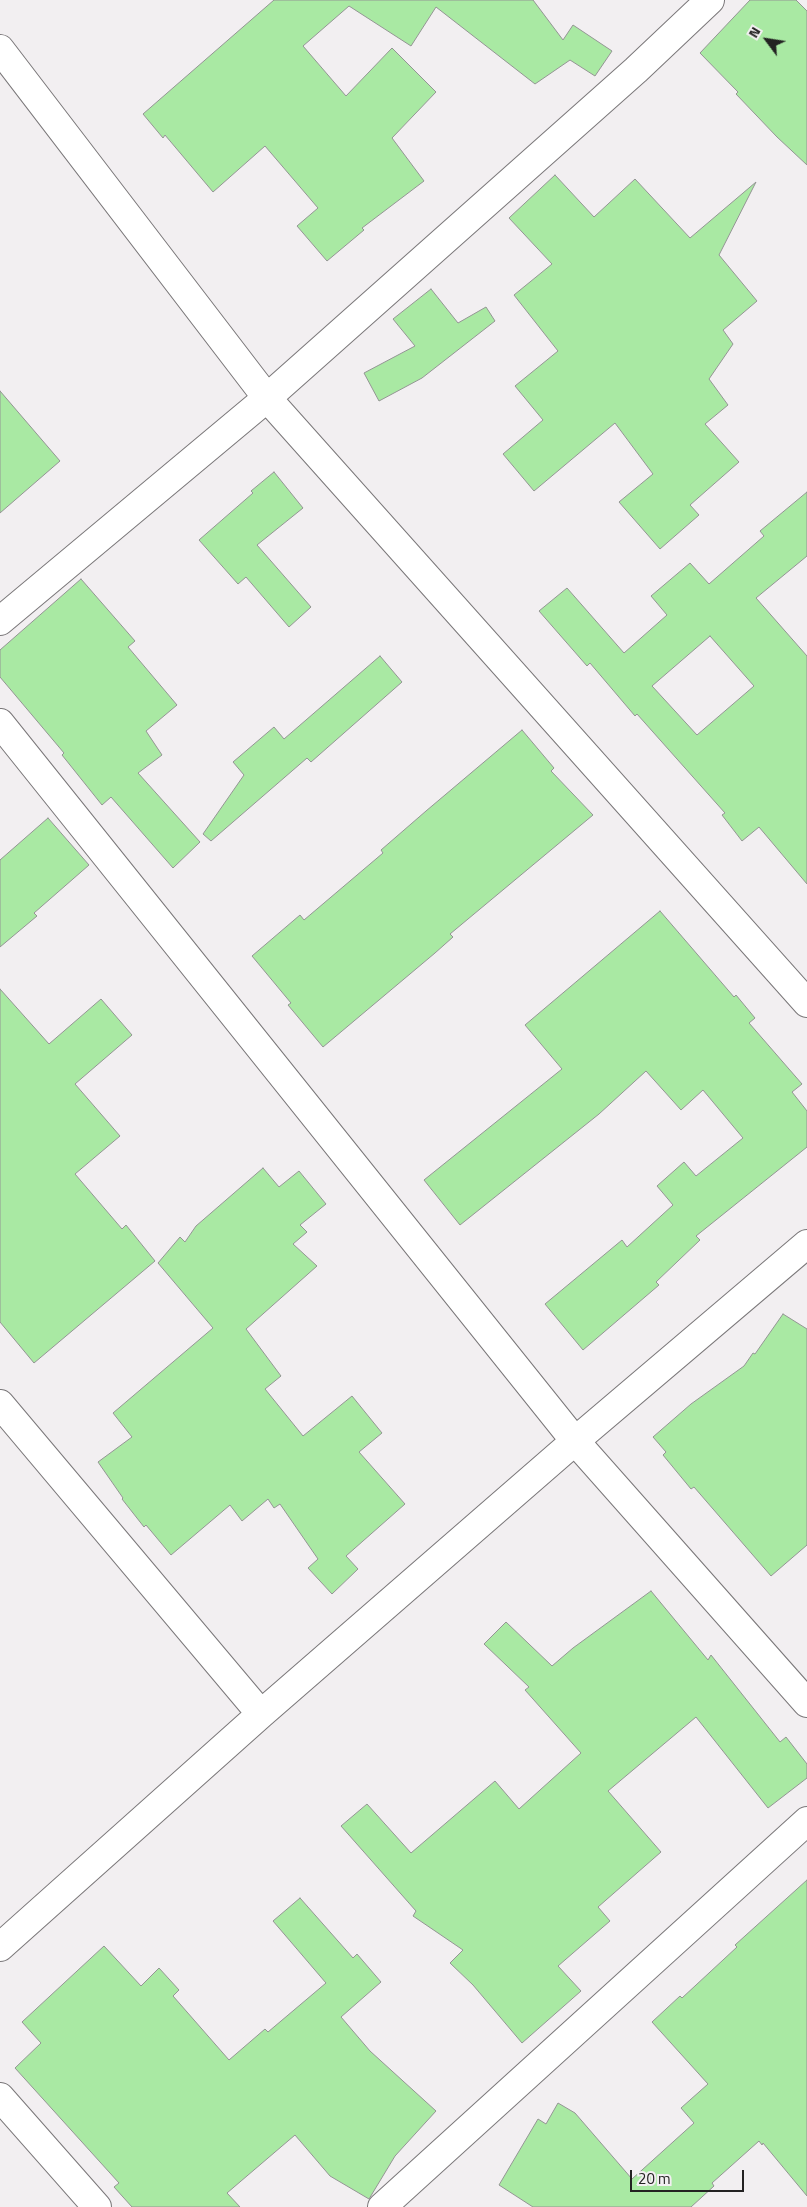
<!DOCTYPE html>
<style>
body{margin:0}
#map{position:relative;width:807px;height:2207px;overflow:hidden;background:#f2eff1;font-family:"Titillium Web",sans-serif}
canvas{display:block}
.north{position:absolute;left:742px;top:15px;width:50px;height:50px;-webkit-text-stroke:4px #f2eff1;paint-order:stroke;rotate:301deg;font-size:14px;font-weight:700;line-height:20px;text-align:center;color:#232222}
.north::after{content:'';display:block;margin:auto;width:18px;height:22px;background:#232222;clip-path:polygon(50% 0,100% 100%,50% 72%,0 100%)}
.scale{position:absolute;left:630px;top:2170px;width:114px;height:22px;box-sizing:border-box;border:2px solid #232222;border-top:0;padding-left:6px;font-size:15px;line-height:18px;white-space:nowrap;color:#232222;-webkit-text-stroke:4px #f2eff1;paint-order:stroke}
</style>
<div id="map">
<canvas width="807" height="2207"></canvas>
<div class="north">N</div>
<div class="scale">20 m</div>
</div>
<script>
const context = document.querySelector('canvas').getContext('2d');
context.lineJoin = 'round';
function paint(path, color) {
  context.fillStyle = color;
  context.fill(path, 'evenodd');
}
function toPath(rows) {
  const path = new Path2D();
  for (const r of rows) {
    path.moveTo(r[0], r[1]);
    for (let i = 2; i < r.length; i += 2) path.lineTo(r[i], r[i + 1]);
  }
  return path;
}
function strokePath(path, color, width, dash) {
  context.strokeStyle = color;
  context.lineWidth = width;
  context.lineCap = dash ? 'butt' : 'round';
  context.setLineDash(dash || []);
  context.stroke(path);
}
const building = toPath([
 [274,0,533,0,563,40,573,25,612,51,595,76,570,60,535,84,436,7,411,46,349,6,303,46,346,96,392,48,436,92,392,138,424,181,362,228,364,230,327,261,297,226,318,208,265,146,213,192,165,135,163,138,143,114,274,0],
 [750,0,796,0,807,11,807,165,777,137,736,94,738,92,700,53,750,0],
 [555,175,594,217,635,179,690,238,756,182,719,255,757,301,723,330,733,344,709,379,728,405,705,424,739,462,690,505,699,515,660,549,619,502,653,474,615,423,534,491,503,454,543,420,515,386,558,351,514,295,552,264,509,218,555,175],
 [431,289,458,323,486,307,495,321,422,378,379,401,364,373,415,346,393,319,431,289],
 [0,391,60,461,0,513,0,391],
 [274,472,303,508,257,545,311,607,289,627,246,577,238,584,199,540,253,493,251,491,274,472],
 [807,492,807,556,756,598,807,656,807,884,759,827,742,841,722,815,725,813,637,714,635,716,590,663,587,666,539,611,567,588,624,653,667,615,651,596,690,563,709,584,764,536,760,531,807,492],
 [710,636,754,686,697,735,652,686,710,636],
 [81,579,135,641,128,647,177,705,146,731,162,755,138,773,200,842,173,868,111,797,102,805,62,755,64,753,0,677,0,650,81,579],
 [380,656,402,682,311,762,307,758,211,841,203,834,244,775,233,762,274,727,284,739,380,656],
 [522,730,554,768,551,771,593,815,450,934,453,937,435,953,323,1047,288,1005,291,1003,252,956,300,915,304,920,383,853,381,850,426,811,522,730],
 [48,818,89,865,34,913,37,916,0,947,0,860,48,818],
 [660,911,734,997,736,995,755,1018,749,1023,802,1084,792,1092,807,1111,807,1147,696,1236,700,1240,656,1282,659,1285,583,1350,545,1304,622,1240,627,1247,673,1205,657,1186,684,1162,696,1176,743,1138,703,1090,681,1110,646,1071,599,1114,460,1225,424,1180,562,1069,525,1025,660,911],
 [0,989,49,1044,101,999,132,1035,75,1084,120,1136,75,1174,122,1229,126,1225,155,1261,34,1363,0,1322,0,989],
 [263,1168,279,1187,299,1171,326,1204,300,1225,307,1232,293,1244,317,1266,246,1329,281,1376,265,1389,303,1436,352,1396,382,1433,359,1452,405,1504,346,1556,358,1569,332,1594,308,1568,318,1559,280,1504,274,1508,268,1499,242,1521,230,1505,171,1555,146,1525,144,1527,122,1499,123,1498,98,1462,132,1437,113,1413,213,1328,158,1263,180,1237,185,1242,196,1226,263,1168],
 [783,1314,807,1329,807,1545,771,1576,694,1487,691,1489,663,1455,666,1452,653,1437,691,1404,744,1366,753,1353,755,1354,783,1314],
 [651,1591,708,1660,711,1655,780,1742,786,1737,807,1764,807,1778,768,1808,696,1717,608,1791,661,1852,598,1907,610,1921,558,1966,581,1991,522,2043,473,1985,450,1963,463,1950,413,1916,416,1911,341,1826,367,1804,411,1853,495,1781,519,1809,581,1753,525,1690,529,1687,484,1644,506,1622,552,1666,573,1648,651,1591],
 [807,1880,807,2196,763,2143,762,2145,759,2141,712,2183,714,2186,691,2207,533,2207,499,2185,538,2119,546,2124,558,2103,575,2113,632,2179,694,2123,681,2108,708,2084,652,2022,680,1996,682,1998,737,1947,735,1945,807,1880],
 [300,1898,353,1958,357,1954,381,1982,341,2017,370,2051,436,2111,395,2156,369,2199,330,2176,295,2135,227,2193,240,2207,132,2207,114,2187,119,2183,15,2068,41,2043,22,2022,104,1946,141,1986,159,1968,179,1990,173,1996,229,2060,265,2029,268,2032,326,1983,273,1921,300,1898]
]);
const minor = toPath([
 [0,49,267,398,807,1003],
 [0,621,267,398,636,70,710,0],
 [0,723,575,1441,807,1703],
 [0,1404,261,1714],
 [0,1947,261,1714,575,1441,807,1244],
 [0,2097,97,2207],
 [382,2207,807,1821]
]);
paint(building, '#a9e9a3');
strokePath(building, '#939593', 1);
strokePath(minor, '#7a7779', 30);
strokePath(minor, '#fff', 28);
</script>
